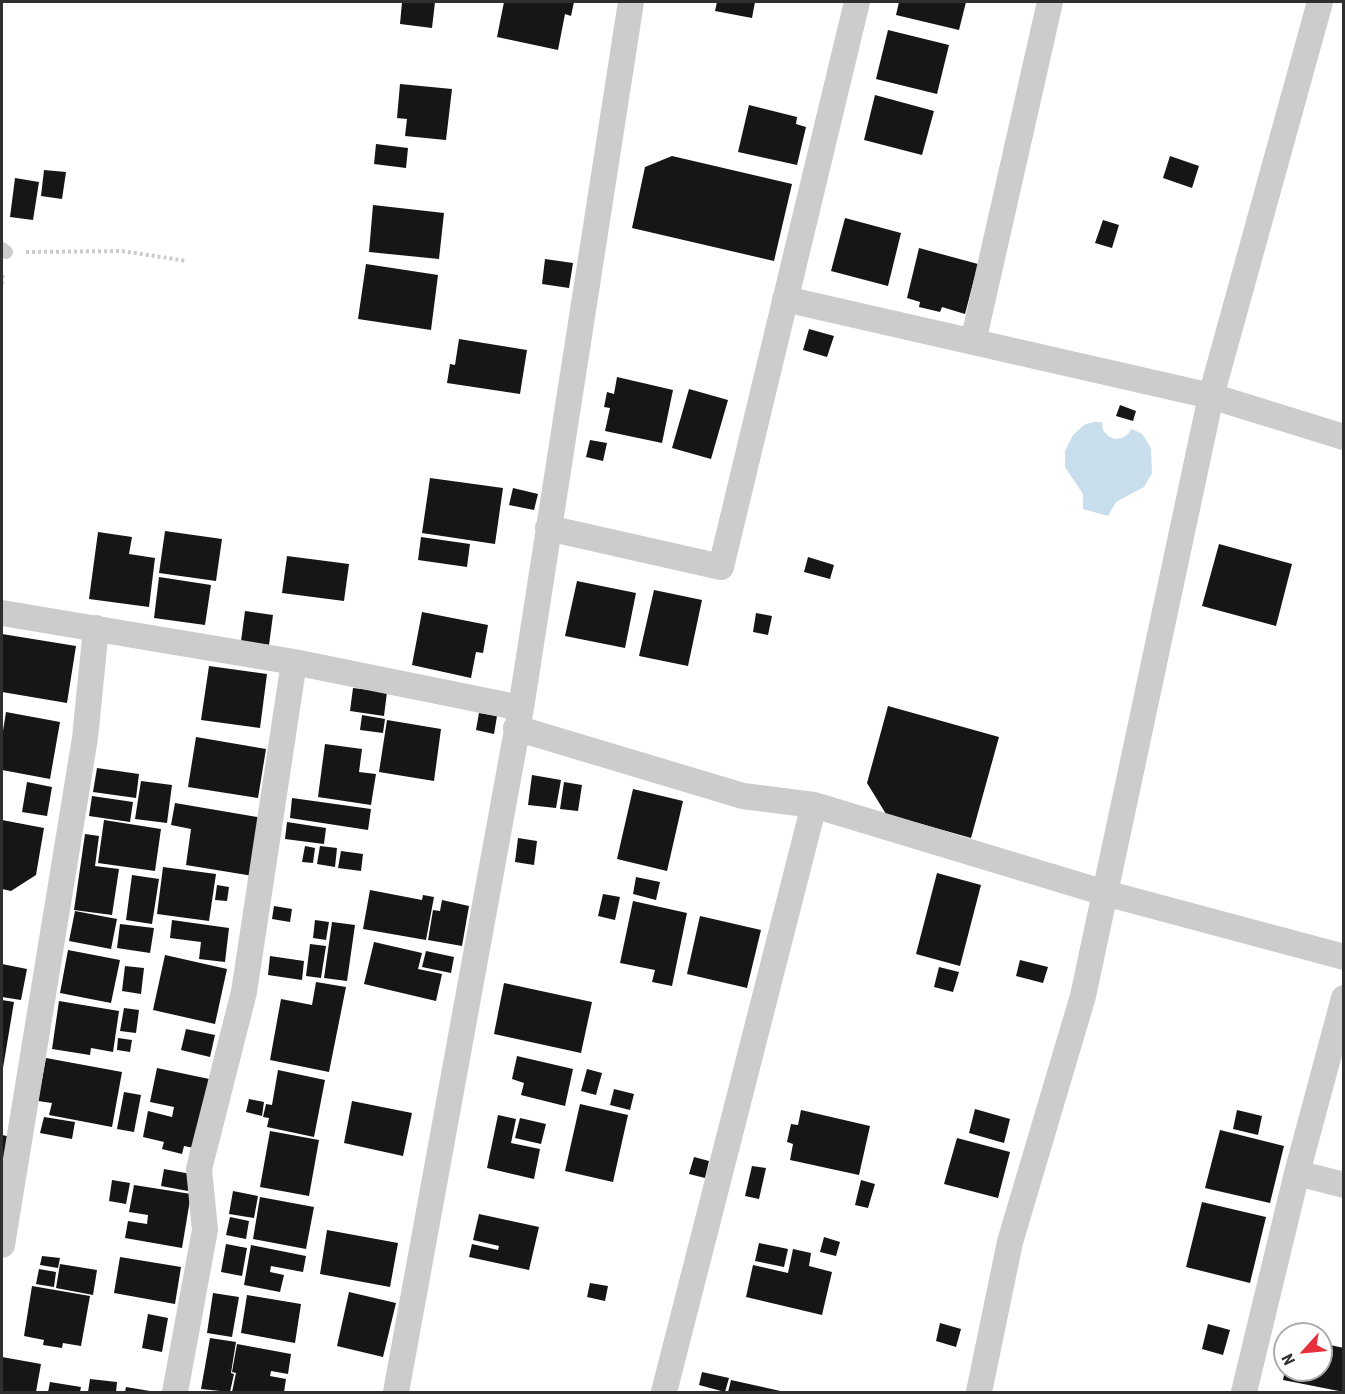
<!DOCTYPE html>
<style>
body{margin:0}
#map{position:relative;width:1345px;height:1394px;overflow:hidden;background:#fff;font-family:"Roboto Condensed",sans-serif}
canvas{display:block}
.frame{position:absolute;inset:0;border:3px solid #2f2f2f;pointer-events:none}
.north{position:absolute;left:1273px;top:1322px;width:60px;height:60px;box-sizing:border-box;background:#fff;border:2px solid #acacac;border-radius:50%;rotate:243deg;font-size:16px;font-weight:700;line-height:24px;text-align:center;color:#2f2f2f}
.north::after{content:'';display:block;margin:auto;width:21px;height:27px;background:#e6313d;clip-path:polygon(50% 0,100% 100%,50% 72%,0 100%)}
</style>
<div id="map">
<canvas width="1345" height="1394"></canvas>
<div class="frame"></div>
<div class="north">N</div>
</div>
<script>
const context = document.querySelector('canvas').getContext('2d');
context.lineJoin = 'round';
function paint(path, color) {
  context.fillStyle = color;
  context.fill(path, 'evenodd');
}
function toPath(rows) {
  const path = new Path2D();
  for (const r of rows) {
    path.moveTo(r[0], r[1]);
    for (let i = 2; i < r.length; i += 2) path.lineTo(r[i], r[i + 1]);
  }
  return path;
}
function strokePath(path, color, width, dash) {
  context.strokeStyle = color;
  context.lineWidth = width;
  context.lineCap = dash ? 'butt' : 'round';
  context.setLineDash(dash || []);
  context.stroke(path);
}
const water = toPath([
 [1093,422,1102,422,1103,430,1108,436,1115,439,1122,438,1128,434,1131,429,1134,430,1142,434,1151,448,1152,473,1144,487,1116,502,1108,516,1083,509,1083,494,1065,467,1065,451,1073,435,1084,425]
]);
const building = toPath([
 [402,2,435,2,432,28,400,24],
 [504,2,574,2,571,16,565,14,558,50,497,37],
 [717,2,755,2,752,18,715,11],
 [899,2,966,2,959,30,896,15],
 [888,30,949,45,937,94,876,79],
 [400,84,452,89,446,140,405,136,407,119,397,118],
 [875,95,934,111,922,155,864,140],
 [749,105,797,117,796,124,806,127,797,165,738,152],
 [376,144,408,148,406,168,374,164],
 [672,156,792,184,774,261,632,228,645,167],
 [1170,156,1199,166,1192,188,1163,178],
 [44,170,66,172,62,199,41,196],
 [15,178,39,182,33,220,10,217],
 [373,205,444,213,439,259,369,252],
 [845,218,901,233,888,286,831,271],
 [1103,220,1119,225,1112,248,1095,243],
 [919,248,978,264,965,314,942,307,940,312,919,307,920,302,907,298],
 [545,259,573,263,569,288,542,284],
 [366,264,438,275,431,330,358,319],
 [809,329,834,336,827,357,803,350],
 [459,339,527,350,520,394,447,383,450,364,455,365],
 [617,377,673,390,662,443,605,431,610,408,604,407,607,392,614,394],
 [689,389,728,400,711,459,672,448],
 [1120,405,1136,411,1133,421,1116,416],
 [590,440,607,443,603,461,586,457],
 [430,478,503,488,495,544,422,533],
 [513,488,538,494,534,510,509,505],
 [165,531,222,539,216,581,159,573],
 [98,532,132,537,129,554,155,558,149,607,89,599],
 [421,537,470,544,467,567,418,560],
 [1219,544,1292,564,1276,626,1202,606],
 [287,556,349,564,344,601,282,593],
 [808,557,834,565,830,579,804,572],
 [159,577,211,585,205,625,154,618],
 [577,581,636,593,625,648,565,636],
 [654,590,702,600,688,666,639,656],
 [245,611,273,615,269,645,241,641],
 [422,612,488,625,483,653,476,652,471,678,412,665],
 [756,613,772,616,768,635,753,632],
 [2,634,76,646,67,703,2,692],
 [209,666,267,674,260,728,201,720],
 [353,688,387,692,384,716,350,711],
 [888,706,999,737,971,838,886,814,867,783],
 [6,712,60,722,50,779,2,770,2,737],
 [479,713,497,716,494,734,476,730],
 [362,715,385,719,383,733,360,730],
 [387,720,441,729,434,781,379,772],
 [196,737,266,749,258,798,188,787],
 [325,744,362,749,359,772,376,774,371,805,318,797],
 [97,768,139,774,136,798,93,792],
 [532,775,561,780,556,808,528,805],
 [141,781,172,785,167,823,135,819],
 [27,782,52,787,47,816,22,812],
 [564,782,582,785,578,811,560,809],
 [633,789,683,801,667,871,617,859],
 [92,796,133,802,130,822,89,816],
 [292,798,371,809,368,830,290,818],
 [175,803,263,818,253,876,186,865,191,829,171,825],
 [2,820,44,828,36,875,11,891,2,889],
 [104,820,161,829,155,871,98,863],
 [287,822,326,828,324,844,285,839],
 [85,834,99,836,95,866,119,869,112,915,74,910],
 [518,838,537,841,534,865,515,862],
 [305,846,315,848,313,863,302,862],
 [320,846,337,848,335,867,317,864],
 [341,851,363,854,361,871,338,868],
 [163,867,216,874,209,921,157,914],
 [937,873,981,885,960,966,916,954],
 [132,875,159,879,152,924,126,920],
 [636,877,660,882,656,900,633,894],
 [217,885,229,887,227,901,215,900],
 [370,890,422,900,423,895,434,897,426,940,363,929],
 [603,894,620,897,615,920,598,916],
 [442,900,469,906,462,946,428,940,433,910,440,911],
 [633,901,687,913,672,986,652,982,655,970,620,963],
 [274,906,292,909,290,922,272,919],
 [75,911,117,919,111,949,69,941],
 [700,916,761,930,747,988,687,974],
 [172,920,229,928,225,962,199,959,201,942,170,938],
 [315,920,329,922,326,940,313,938],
 [332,922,355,925,347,981,324,978],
 [120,924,154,928,150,953,117,948],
 [374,942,422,953,418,969,442,974,436,1001,364,984],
 [310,944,326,946,321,978,306,976],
 [68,950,120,960,111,1003,60,993],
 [426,951,454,957,451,973,422,967],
 [165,955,227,969,215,1024,153,1010],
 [270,956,304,961,302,980,268,975],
 [1020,960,1048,967,1043,983,1016,976],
 [2,964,27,969,21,1000,2,997],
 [125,966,144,968,141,994,122,991],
 [939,967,959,972,953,992,934,987],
 [316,982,346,987,329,1072,270,1060,281,999,312,1005],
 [504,983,592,1002,581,1053,494,1034],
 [2,1000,14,1002,3,1068,2,1068],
 [59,1001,119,1011,113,1052,91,1048,90,1055,52,1049],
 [124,1008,139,1010,136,1033,120,1031],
 [186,1029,215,1035,210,1057,181,1050],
 [118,1038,132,1040,130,1052,117,1050],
 [517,1056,573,1069,565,1106,521,1095,524,1083,512,1079],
 [46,1058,122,1072,112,1127,49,1115,52,1103,38,1101],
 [157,1068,214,1080,199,1149,184,1146,182,1154,162,1149,164,1142,143,1137,148,1111,172,1117,174,1107,150,1102],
 [587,1069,602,1073,596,1095,581,1091],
 [278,1070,325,1080,314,1137,267,1127,269,1118,263,1117,266,1104,272,1105],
 [614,1089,634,1094,630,1110,610,1105],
 [124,1092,141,1095,134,1132,117,1129],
 [249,1099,264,1102,262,1116,246,1112],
 [352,1101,412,1113,403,1156,344,1143],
 [580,1104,628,1115,613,1182,565,1171],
 [975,1109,1010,1119,1004,1143,969,1133],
 [801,1110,870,1126,859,1175,790,1160,793,1144,787,1142,791,1124,798,1125],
 [1237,1110,1262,1116,1258,1135,1233,1129],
 [498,1115,516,1119,511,1143,540,1149,534,1179,487,1168],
 [44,1117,75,1122,72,1139,40,1133],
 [520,1118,546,1124,541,1144,515,1138],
 [1220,1130,1284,1146,1270,1203,1205,1188],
 [270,1131,319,1140,309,1196,260,1187],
 [2,1135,12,1137,2,1176],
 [957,1138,1010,1152,998,1198,944,1184],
 [694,1157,709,1161,705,1178,689,1174],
 [752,1166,766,1168,759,1199,745,1196],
 [164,1169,191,1174,188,1191,161,1186],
 [112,1180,130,1183,126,1204,109,1201],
 [861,1180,875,1184,868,1208,855,1205],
 [134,1185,191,1194,182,1248,125,1238,128,1221,147,1224,148,1215,129,1212],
 [233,1191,258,1196,254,1218,229,1214],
 [260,1197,314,1207,306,1249,253,1239],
 [1202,1202,1266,1217,1250,1283,1186,1267],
 [479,1214,539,1227,529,1270,469,1257,472,1244,498,1250,499,1246,473,1240],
 [230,1217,249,1221,246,1239,226,1235],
 [327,1230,398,1243,390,1287,320,1274],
 [824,1237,840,1242,836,1256,820,1252],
 [759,1243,788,1249,784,1267,755,1261],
 [226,1244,247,1248,242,1276,221,1272],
 [251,1245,306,1256,303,1272,271,1266,270,1272,284,1275,280,1292,244,1285],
 [793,1249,811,1253,809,1266,832,1272,822,1315,746,1297,753,1265,788,1273],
 [42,1256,60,1258,58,1268,40,1265],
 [120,1257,181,1267,175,1304,114,1293],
 [60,1264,97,1270,93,1295,56,1288],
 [39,1269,56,1272,54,1287,36,1284],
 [590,1283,608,1286,605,1301,587,1297],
 [32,1286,90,1296,81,1346,63,1343,62,1348,43,1345,44,1340,24,1336],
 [349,1292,396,1303,383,1357,337,1346],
 [213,1293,239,1297,232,1337,207,1333],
 [247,1295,301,1304,295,1343,241,1333],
 [148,1314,168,1318,162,1352,142,1348],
 [940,1323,961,1329,956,1347,936,1341],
 [1208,1324,1230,1330,1223,1355,1202,1349],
 [210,1338,236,1342,231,1373,234,1374,230,1392,201,1389],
 [1321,1343,1344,1348,1344,1392,1283,1380,1285,1370,1321,1370],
 [237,1344,291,1354,288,1374,271,1371,270,1376,286,1379,284,1392,232,1392,236,1373,232,1372],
 [2,1357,41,1364,36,1392,2,1392],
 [702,1372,729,1378,725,1392,699,1385],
 [90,1379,117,1382,116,1392,88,1392],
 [731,1380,785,1392,728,1392],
 [50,1382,81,1387,80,1392,48,1392],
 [126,1387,150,1391,150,1392,125,1392]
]);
const path = toPath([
 [26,252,122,251,187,261],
 [2,284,3,273]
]);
const lane = toPath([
 [2,249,6,252]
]);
const street = toPath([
 [785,299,1211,396,1344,437],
 [973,342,1050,2],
 [548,528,721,567,857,2],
 [2,613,294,662,521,708],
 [516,728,743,796,814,805,1105,893,1344,957],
 [1297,1173,1344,1185],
 [2,1245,85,738,96,628],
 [175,1392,205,1230,199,1169,244,992,294,662],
 [396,1392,521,708,631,2],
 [664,1392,814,805],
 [979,1392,1010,1242,1083,996,1211,396,1320,2],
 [1244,1392,1297,1173,1344,998]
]);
paint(water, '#c9deec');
paint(building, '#161616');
strokePath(path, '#ccc', 4, [3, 3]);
strokePath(lane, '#ccc', 14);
strokePath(street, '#ccc', 26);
</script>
